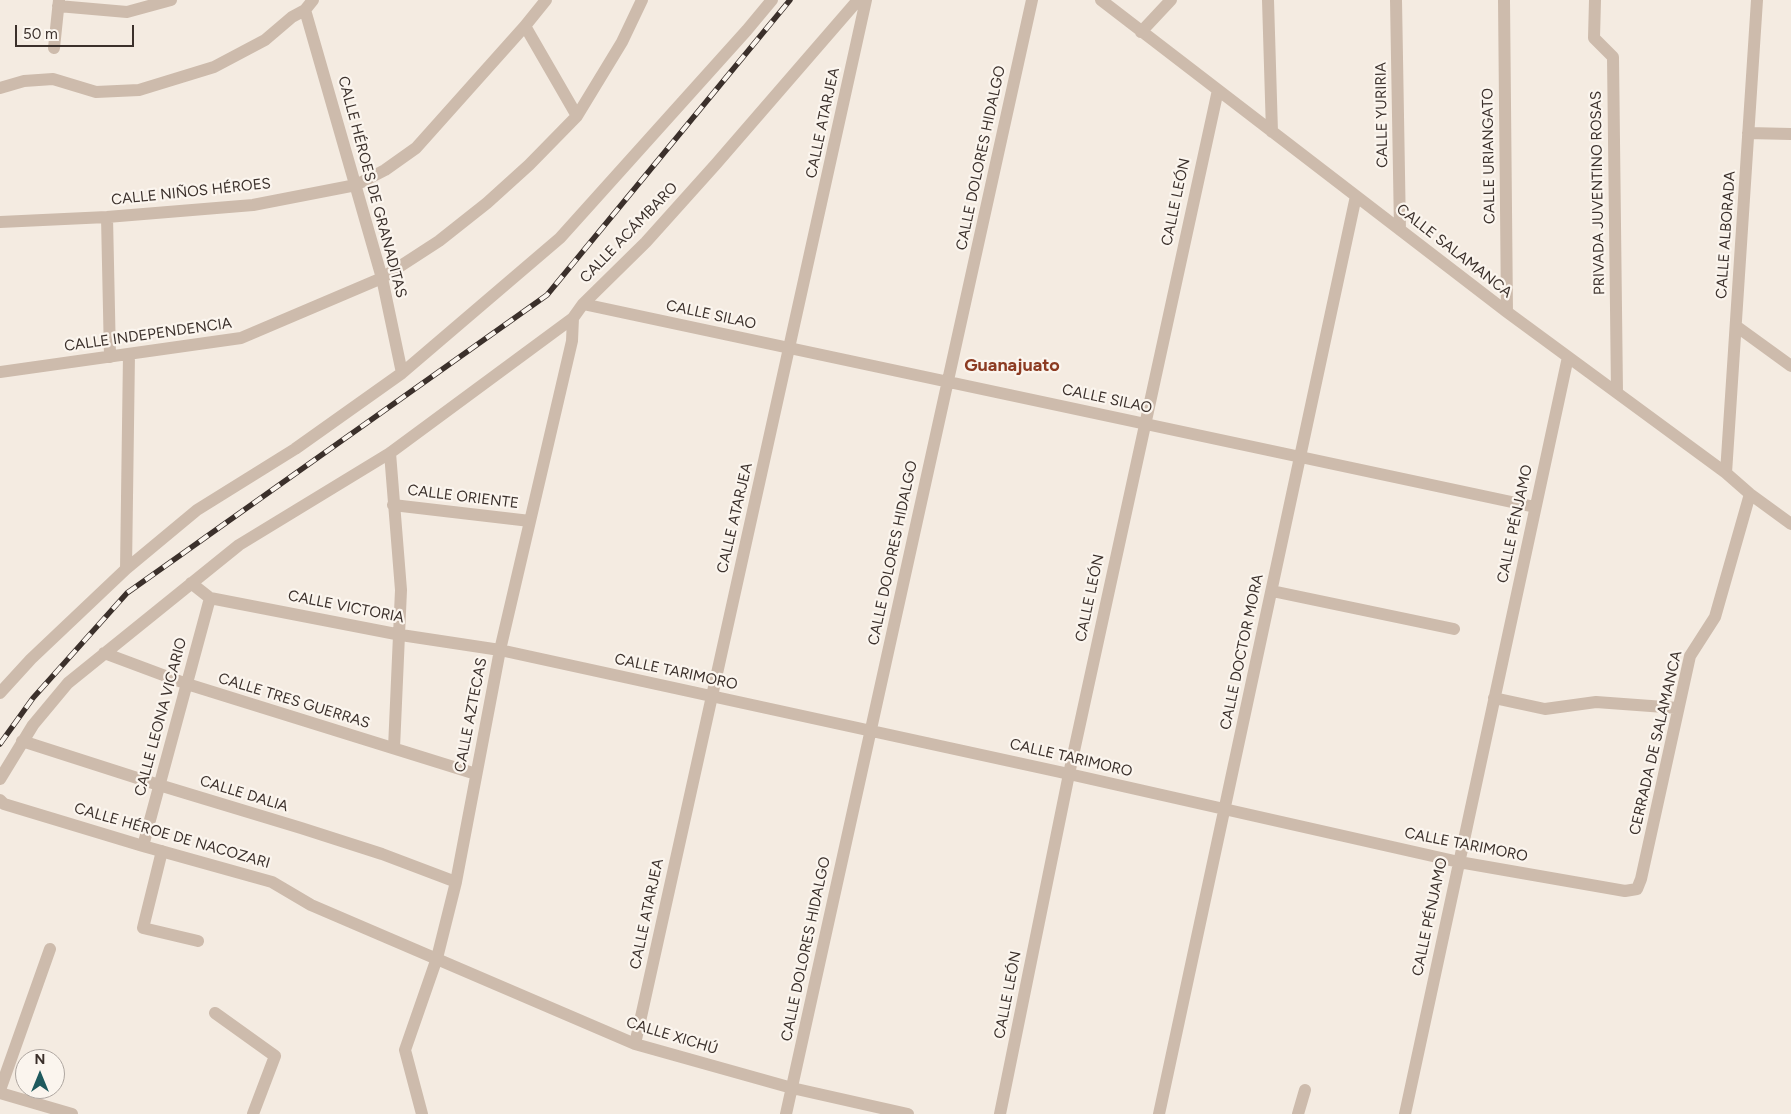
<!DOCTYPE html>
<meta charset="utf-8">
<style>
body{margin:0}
#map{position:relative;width:1791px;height:1114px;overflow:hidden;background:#f4ebe1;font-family:Figtree,sans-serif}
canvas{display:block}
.north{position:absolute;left:15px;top:1049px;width:50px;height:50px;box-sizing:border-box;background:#fbf5ee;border:1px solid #aea6a0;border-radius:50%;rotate:0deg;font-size:14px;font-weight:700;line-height:20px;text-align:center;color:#3b302b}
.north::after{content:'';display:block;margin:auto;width:18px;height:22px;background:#1f5a5e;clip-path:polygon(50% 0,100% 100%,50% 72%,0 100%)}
.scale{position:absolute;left:15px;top:25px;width:119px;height:22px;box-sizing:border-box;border:2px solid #3b302b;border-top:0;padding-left:6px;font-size:15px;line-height:18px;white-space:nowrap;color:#3b302b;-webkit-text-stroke:4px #fbf5ee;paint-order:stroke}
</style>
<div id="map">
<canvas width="1791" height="1114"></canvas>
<div class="north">N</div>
<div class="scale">50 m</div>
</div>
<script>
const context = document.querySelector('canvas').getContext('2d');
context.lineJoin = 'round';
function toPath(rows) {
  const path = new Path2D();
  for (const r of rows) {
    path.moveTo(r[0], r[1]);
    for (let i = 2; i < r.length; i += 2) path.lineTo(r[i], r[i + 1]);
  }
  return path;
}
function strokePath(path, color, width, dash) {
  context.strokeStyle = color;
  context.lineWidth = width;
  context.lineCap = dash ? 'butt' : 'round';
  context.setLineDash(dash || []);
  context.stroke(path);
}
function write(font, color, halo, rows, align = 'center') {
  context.font = font + ' Figtree,sans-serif';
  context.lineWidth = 4.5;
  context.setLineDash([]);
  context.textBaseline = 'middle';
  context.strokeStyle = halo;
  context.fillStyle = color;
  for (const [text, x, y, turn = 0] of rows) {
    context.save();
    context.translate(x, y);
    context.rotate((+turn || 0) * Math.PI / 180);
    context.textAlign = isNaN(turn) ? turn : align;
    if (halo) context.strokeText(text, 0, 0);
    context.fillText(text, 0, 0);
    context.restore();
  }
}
const street = toPath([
 [1101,0,1507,312,1726,473,1750,494,1791,524],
 [1268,0,1272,132],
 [1396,0,1400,230],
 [1504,0,1507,312],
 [1595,0,1594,38,1613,57,1617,393],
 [58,6,127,12,171,0],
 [305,10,382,278,402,373],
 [525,26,577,116],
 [1141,32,1171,0],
 [54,48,59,0],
 [0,88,24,81,53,79,96,92,139,90,214,67,265,40,292,17,305,10,313,0],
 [1748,133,1791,134],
 [107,217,110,357],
 [0,222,107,217,253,205,356,185,385,170,416,148,525,26,546,0],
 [583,304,1535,507],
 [1736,326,1791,366],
 [0,372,241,338,382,278,439,241,487,203,529,165,577,116,622,42,642,0],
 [390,453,401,590,394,748],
 [1726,473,1757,0],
 [393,505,530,521],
 [126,569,129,354],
 [191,583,210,598,401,635,500,650,1069,774,1459,862,1625,891,1637,889,1641,879,1690,656,1715,617,1750,494],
 [1272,591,1454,629],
 [104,653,187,684,476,774],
 [0,693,31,659,126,569,197,510,295,449,402,373,560,238,747,30,772,0],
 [1494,698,1545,709,1596,702,1678,708],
 [22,741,159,785,301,828,382,854,456,882],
 [0,779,33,725,68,683,239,545,390,453,573,318,583,304,646,242,716,164,858,0],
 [0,800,4,804,143,846,272,882,311,905,635,1044,792,1088,908,1114],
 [143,846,210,598],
 [162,851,143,928,198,941],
 [215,1013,275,1056,253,1114],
 [635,1044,866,0],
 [0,1090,50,949],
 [0,1093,72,1114],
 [422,1114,405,1050,437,958,456,882,500,650,572,341,573,318],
 [786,1114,1032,0],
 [1000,1114,1069,774,1218,90],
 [1159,1114,1356,196],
 [1298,1114,1305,1090],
 [1405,1114,1568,357]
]);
const rail = toPath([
 [0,744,33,698,127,593,547,295,790,0]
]);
const streetNames = [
 ["CALLE YURIRIA",1382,115,-91],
 ["CALLE ATARJEA",823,123,-78],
 ["CALLE URIANGATO",1489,156,-91],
 ["CALLE DOLORES HIDALGO",981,158,-78],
 ["CALLE HÉROES DE GRANADITAS",372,187,75],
 ["CALLE NIÑOS HÉROES",191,192,-6],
 ["PRIVADA JUVENTINO ROSAS",1598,193,-91],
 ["CALLE LEÓN",1176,202,-78],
 ["CALLE ACÁMBARO",629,233,-46],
 ["CALLE ALBORADA",1726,235,-86],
 ["CALLE SALAMANCA",1454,251,38],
 ["CALLE SILAO",711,315,12],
 ["CALLE INDEPENDENCIA",148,335,-8],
 ["CALLE SILAO",1107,399,12],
 ["CALLE ORIENTE",463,497,7],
 ["CALLE ATARJEA",735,518,-77],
 ["CALLE PÉNJAMO",1515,524,-78],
 ["CALLE DOLORES HIDALGO",893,553,-78],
 ["CALLE LEÓN",1090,598,-78],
 ["CALLE VICTORIA",346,607,11],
 ["CALLE DOCTOR MORA",1242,652,-78],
 ["CALLE TARIMORO",676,672,12],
 ["CALLE TRES GUERRAS",294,701,17],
 ["CALLE AZTECAS",471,715,-79],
 ["CALLE LEONA VICARIO",161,717,-75],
 ["CERRADA DE SALAMANCA",1656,743,-77],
 ["CALLE TARIMORO",1071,758,13],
 ["CALLE DALIA",244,794,17],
 ["CALLE HÉROE DE NACOZARI",172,836,16],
 ["CALLE TARIMORO",1466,845,11],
 ["CALLE ATARJEA",647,914,-78],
 ["CALLE PÉNJAMO",1430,917,-78],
 ["CALLE DOLORES HIDALGO",806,949,-78],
 ["CALLE LEÓN",1008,995,-79],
 ["CALLE XICHÚ",672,1036,17]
];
const quarterNames = [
 ["Guanajuato",1012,366]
];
strokePath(street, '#cdbbac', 12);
strokePath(rail, '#3b302b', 5.5);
strokePath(rail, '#fbf5ee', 4, [11]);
write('15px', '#3b302b', '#fbf5ee', streetNames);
write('bold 18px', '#8c3b22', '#fbf5ee', quarterNames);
</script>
